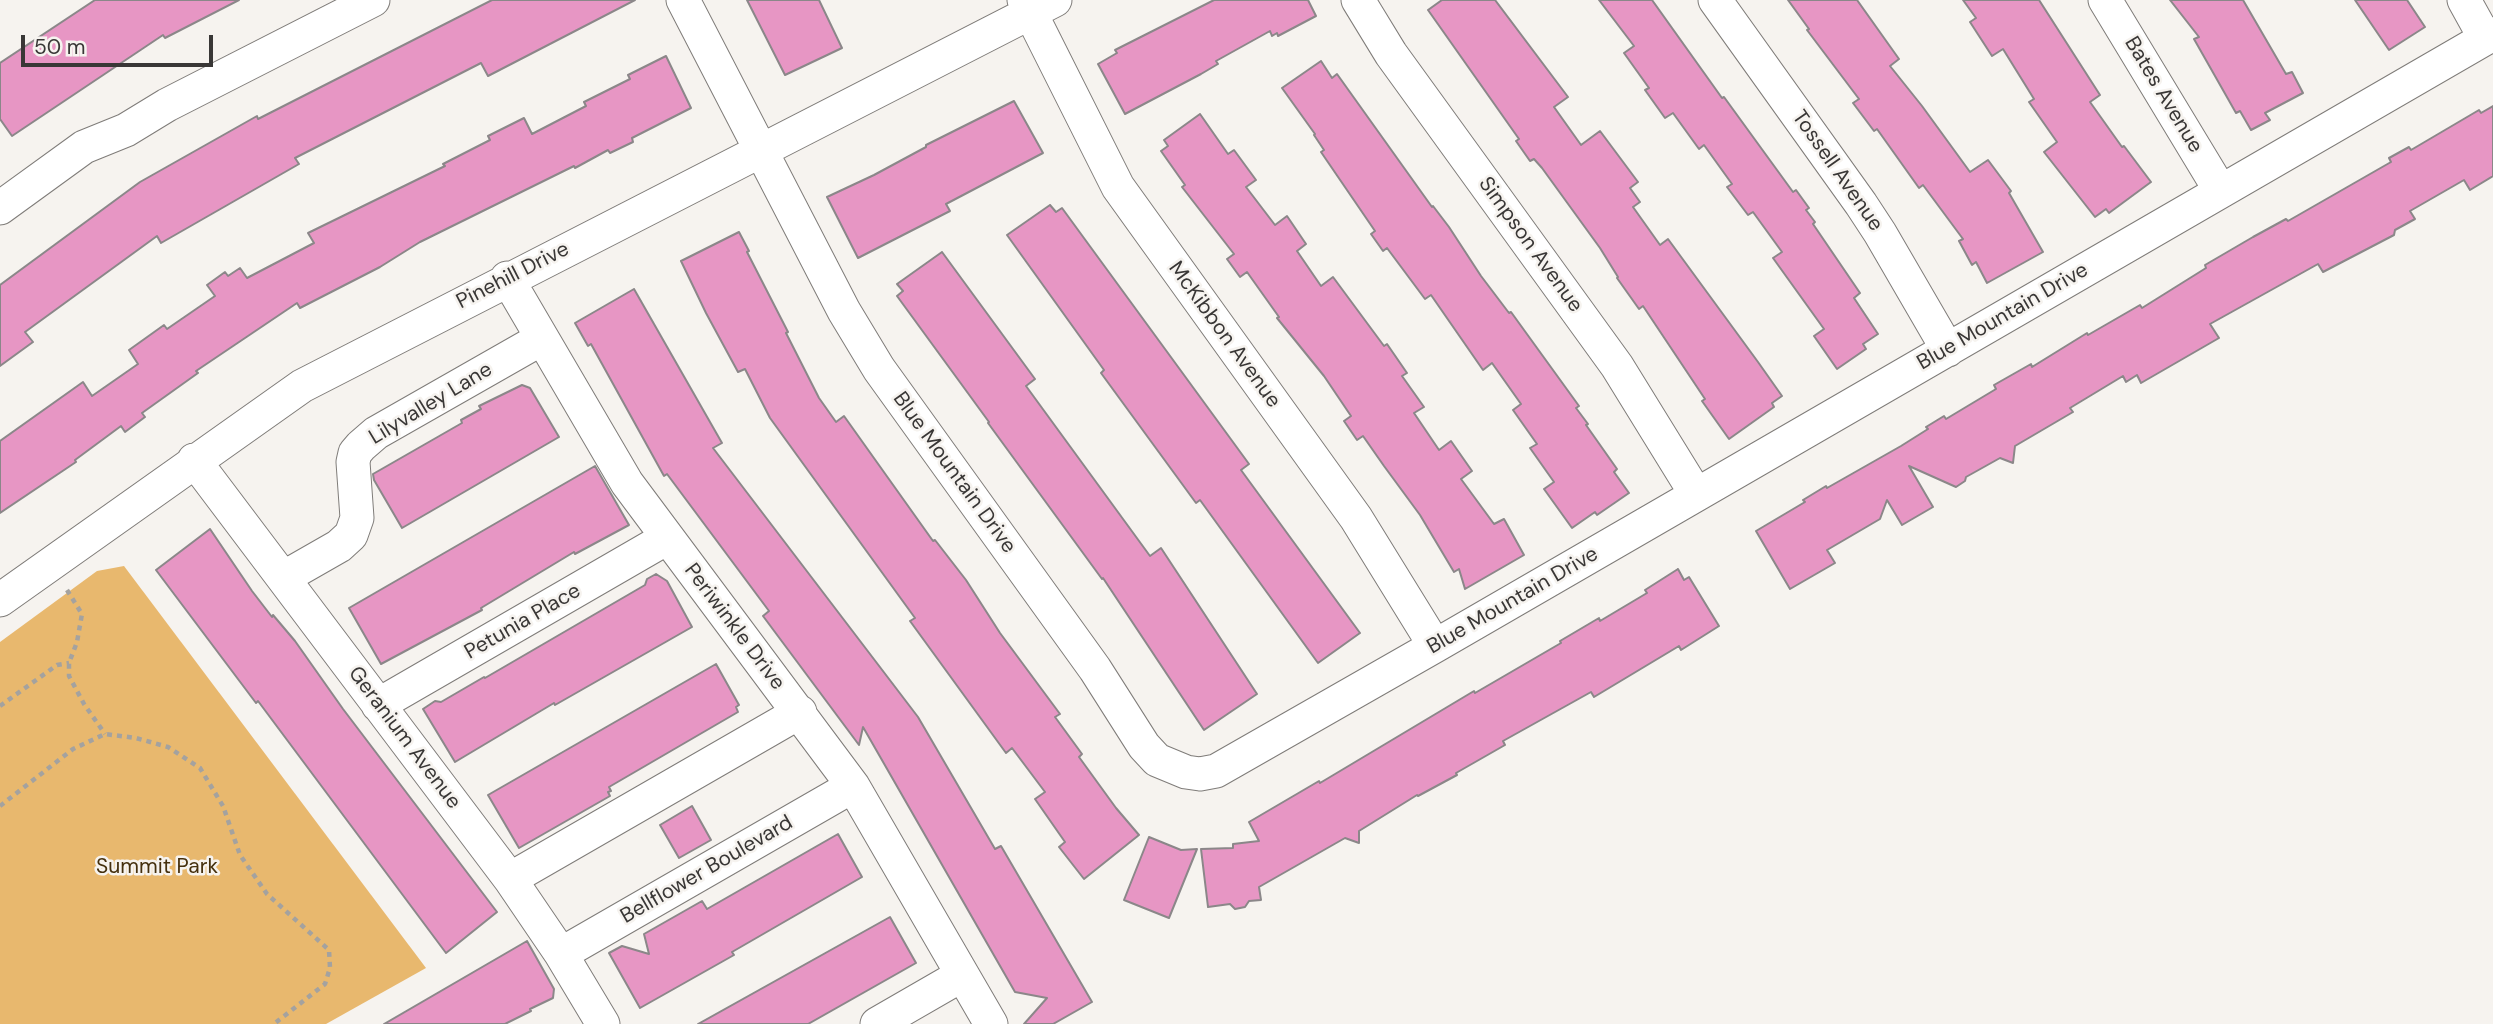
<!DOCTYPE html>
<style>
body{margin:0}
#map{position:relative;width:2493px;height:1024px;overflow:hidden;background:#f6f3ef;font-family:"DM Sans",sans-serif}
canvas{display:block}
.scale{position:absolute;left:21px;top:35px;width:192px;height:32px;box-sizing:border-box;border:4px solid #393736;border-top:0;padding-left:9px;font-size:21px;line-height:24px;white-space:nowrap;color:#393736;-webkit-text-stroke:5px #f6f3ef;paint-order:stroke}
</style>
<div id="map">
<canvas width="2493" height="1024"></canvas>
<div class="scale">50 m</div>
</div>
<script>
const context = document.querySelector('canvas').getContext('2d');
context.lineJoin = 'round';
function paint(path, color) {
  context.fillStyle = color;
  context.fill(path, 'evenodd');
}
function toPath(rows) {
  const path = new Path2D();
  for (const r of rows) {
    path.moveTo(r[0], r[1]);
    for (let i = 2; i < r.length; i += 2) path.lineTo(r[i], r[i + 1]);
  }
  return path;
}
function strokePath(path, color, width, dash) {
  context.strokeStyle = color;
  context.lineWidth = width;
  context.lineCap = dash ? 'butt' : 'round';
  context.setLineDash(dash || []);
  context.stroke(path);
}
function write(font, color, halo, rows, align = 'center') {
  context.font = font + ' "DM Sans",sans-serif';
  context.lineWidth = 5;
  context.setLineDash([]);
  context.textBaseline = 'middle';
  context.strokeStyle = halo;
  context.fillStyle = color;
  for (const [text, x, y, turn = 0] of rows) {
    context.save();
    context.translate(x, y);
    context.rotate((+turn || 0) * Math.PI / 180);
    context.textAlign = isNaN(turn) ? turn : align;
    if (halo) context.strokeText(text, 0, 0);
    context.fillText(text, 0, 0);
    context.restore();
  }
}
const green = toPath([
 [124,566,426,968,326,1024,0,1024,0,642,97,571]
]);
const building = toPath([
 [95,0,239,0,165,38,163,35,12,136,0,119,0,63,95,0],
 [492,0,635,0,488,76,481,63,295,158,299,164,161,243,157,236,25,332,33,342,0,366,0,285,140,182,257,116,258,119,492,0],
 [747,0,819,0,842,48,785,75,747,0],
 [1214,0,1308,0,1316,16,1278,36,1277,33,1272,36,1270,31,1216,61,1218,64,1201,74,1125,114,1098,64,1117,53,1115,50,1214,0],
 [1442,0,1495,0,1568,97,1554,107,1581,145,1600,131,1638,182,1630,188,1640,202,1633,207,1660,245,1668,239,1758,362,1782,396,1772,403,1774,407,1729,439,1702,401,1705,399,1643,306,1639,309,1617,278,1618,277,1600,248,1542,168,1534,159,1530,161,1516,141,1519,139,1428,10,1442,0],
 [1599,0,1652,0,1722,98,1724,97,1793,192,1796,190,1809,208,1806,210,1815,222,1813,224,1860,293,1854,298,1878,334,1863,344,1866,349,1837,369,1814,336,1824,329,1773,258,1782,252,1753,212,1748,215,1727,187,1732,184,1704,145,1699,149,1673,113,1665,118,1645,90,1649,88,1624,53,1634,46,1599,0],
 [1788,0,1857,0,1899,59,1890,66,1922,106,1970,172,1988,160,2011,191,2009,193,2043,252,1987,283,1976,262,1972,265,1959,241,1963,239,1923,185,1919,188,1877,129,1874,131,1853,103,1859,99,1807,30,1809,29,1788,0],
 [1963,0,2039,0,2100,95,2090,102,2122,147,2124,146,2151,182,2109,213,2106,209,2095,217,2044,152,2057,142,2029,102,2034,99,2003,49,1992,56,1970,22,1976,18,1963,0],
 [2170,0,2243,0,2286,74,2292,72,2303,93,2265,113,2270,120,2251,130,2240,111,2236,113,2194,39,2199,37,2170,0],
 [2355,0,2407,0,2425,27,2389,50,2355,0],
 [666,56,691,108,632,138,633,142,610,153,608,150,575,168,574,166,420,242,380,267,300,308,297,303,196,371,198,373,142,413,145,417,125,432,121,426,75,460,76,462,0,513,0,441,83,382,92,396,138,364,129,350,164,325,167,329,215,296,207,285,225,272,228,276,240,268,247,278,314,243,308,233,445,166,443,164,490,140,488,136,524,118,532,134,586,106,584,102,630,79,628,75,666,56],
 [1321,61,1332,78,1337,74,1432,207,1433,206,1449,227,1481,276,1509,313,1511,312,1579,406,1576,408,1588,424,1586,425,1617,469,1614,472,1629,493,1597,515,1595,512,1572,528,1544,489,1554,482,1530,448,1537,444,1513,410,1521,404,1492,363,1483,370,1431,295,1425,299,1387,248,1383,251,1371,234,1375,231,1321,152,1324,150,1314,135,1315,134,1282,88,1321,61],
 [1014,101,1043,153,946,204,950,211,858,258,827,197,874,175,926,147,926,145,1014,101],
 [2493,106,2493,176,2470,190,2464,180,2410,211,2415,219,2395,230,2394,235,2323,272,2318,264,2210,324,2219,338,2141,383,2137,375,2126,382,2123,376,2070,408,2073,412,2015,446,2013,463,2000,458,1966,477,1965,481,1956,487,1909,466,1933,507,1902,525,1887,500,1880,519,1827,550,1835,563,1790,589,1756,531,1805,502,1803,500,1826,486,1827,488,1901,446,1928,429,1926,427,1944,416,1946,419,1996,389,1994,385,2031,364,2032,367,2087,333,2088,335,2140,305,2142,308,2206,268,2205,265,2253,237,2286,219,2288,221,2391,162,2389,158,2409,147,2411,150,2479,110,2481,113,2493,106],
 [1200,114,1228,154,1234,150,1256,180,1246,187,1275,225,1287,216,1306,244,1297,251,1321,286,1333,277,1384,346,1387,344,1407,373,1402,376,1424,407,1414,413,1439,450,1451,441,1472,471,1461,479,1494,524,1504,519,1524,555,1465,589,1459,569,1454,572,1420,515,1384,466,1363,436,1357,440,1344,421,1351,416,1324,376,1277,318,1279,317,1247,272,1240,277,1227,259,1234,254,1182,187,1185,185,1161,151,1168,146,1164,140,1200,114],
 [1050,205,1056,212,1062,208,1249,464,1241,470,1360,633,1318,663,1200,500,1196,503,1101,373,1104,370,1007,235,1050,205],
 [739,232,749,251,747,252,788,332,786,333,819,398,836,422,844,416,933,541,935,540,966,580,1000,633,1060,714,1055,717,1082,754,1079,757,1116,808,1139,835,1084,879,1059,847,1065,842,1035,799,1045,792,1012,748,1006,753,910,621,915,618,770,418,745,369,738,372,706,313,681,261,739,232],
 [942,252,1035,379,1026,386,1150,556,1161,548,1257,694,1204,730,1103,578,1102,579,988,423,989,422,897,296,903,291,897,284,942,252],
 [634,289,722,443,713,448,918,717,995,849,1001,846,1092,1002,1053,1024,1024,1024,1047,998,1015,992,863,727,859,745,763,616,769,611,667,474,664,476,591,344,588,346,575,323,634,289],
 [522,385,530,388,559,437,402,528,374,480,373,474,462,423,461,420,481,409,479,406,522,385],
 [595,466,629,525,575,554,574,552,481,608,482,610,381,664,349,608,595,466],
 [210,529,252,591,272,617,273,615,295,641,343,709,497,912,446,953,258,701,256,703,156,570,210,529],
 [1678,569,1684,580,1689,577,1719,626,1681,650,1679,646,1594,697,1591,692,1503,741,1505,745,1456,773,1457,775,1418,796,1417,795,1359,831,1359,843,1345,838,1259,887,1261,900,1249,901,1245,907,1235,909,1230,904,1208,907,1201,849,1233,848,1233,844,1259,841,1249,822,1319,781,1320,783,1474,691,1475,693,1561,643,1560,641,1599,618,1600,621,1647,593,1645,590,1678,569],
 [656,574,667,581,692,627,555,705,554,703,455,762,423,709,435,701,441,702,484,677,485,678,645,585,647,579,656,574],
 [716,664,739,705,736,707,738,712,609,787,611,791,608,792,610,796,519,848,488,795,716,664],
 [692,806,711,840,679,858,660,825,692,806],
 [838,834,862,877,732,952,734,955,640,1008,609,953,622,946,649,954,644,934,702,901,707,909,838,834],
 [1149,837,1181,850,1197,849,1169,918,1124,900,1149,837],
 [890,917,916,963,808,1024,698,1024,890,917],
 [527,941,554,989,553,998,530,1009,531,1011,505,1024,384,1024,527,941]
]);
const path = toPath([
 [67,590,82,614,77,642,69,663,69,676,84,704,105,734],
 [0,706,57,665,69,663],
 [0,806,73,749,105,734,136,738,168,747,200,768,223,806,240,855,267,894,329,950,330,968,325,984,274,1024]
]);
const minor = toPath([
 [683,0,844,311,879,369,1095,669,1144,746,1157,760,1186,772,1200,774,1216,771,1435,646,2493,34],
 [1024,0,1118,187,1356,518,1435,646],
 [1358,0,1391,54,1617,366,1696,494],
 [1715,0,1861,204,1880,233,1948,350],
 [2105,0,2220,190],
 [2464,0,2485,38],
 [0,208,84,147,126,130,167,105,373,0],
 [507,278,627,483,853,786,991,1024],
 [194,460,510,879,561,954,603,1024],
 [283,578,339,546,351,535,357,518,353,462,355,453,361,446,376,433,541,339],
 [0,600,302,386,1055,0],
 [378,705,667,538],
 [510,879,800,712],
 [561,954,853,786],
 [877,1024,962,975]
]);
const streetNames = [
 ["Bates Avenue",2163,95,59],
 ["Tossell Avenue",1837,171,55],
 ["Simpson Avenue",1530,245,54],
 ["Pinehill Drive",513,276,-27],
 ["Blue Mountain Drive",2003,317,-30],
 ["McKibbon Avenue",1224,335,54],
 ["Lilyvalley Lane",431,404,-31],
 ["Blue Mountain Drive",954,473,54],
 ["Blue Mountain Drive",1513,601,-30],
 ["Petunia Place",523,622,-30],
 ["Periwinkle Drive",734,627,53],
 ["Geranium Avenue",404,738,53],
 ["Bellflower Boulevard",707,870,-30]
];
const parkNames = [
 ["Summit Park",157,867]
];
paint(green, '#e8b86e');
paint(building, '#e796c4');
strokePath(building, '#8b8789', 2);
strokePath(minor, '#7f7c79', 35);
strokePath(path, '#a4a29f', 4.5, [5, 5]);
strokePath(minor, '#fff', 33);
write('21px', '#393736', '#f6f3ef', streetNames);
write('21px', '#45300d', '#f6f3ef', parkNames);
</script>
